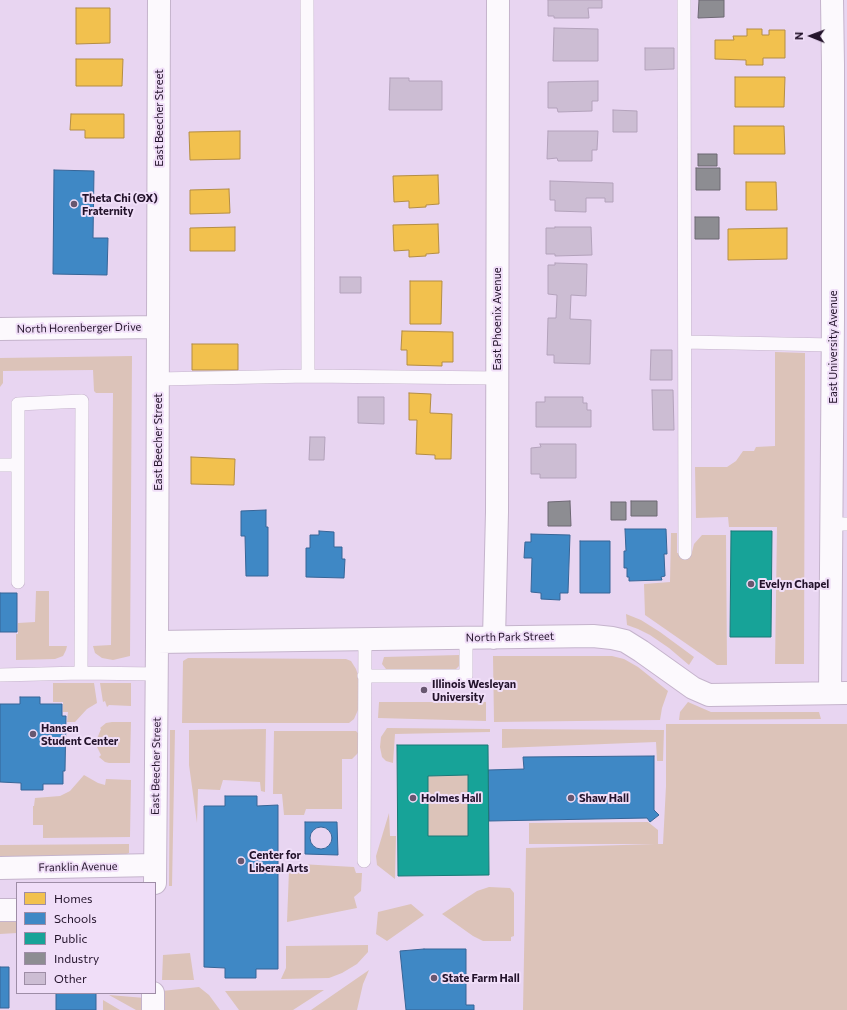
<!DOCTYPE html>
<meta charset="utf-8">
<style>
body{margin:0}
#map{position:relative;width:847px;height:1010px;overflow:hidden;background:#e8d5f1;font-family:Commissioner,sans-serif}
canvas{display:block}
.legend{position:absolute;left:16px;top:882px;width:140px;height:112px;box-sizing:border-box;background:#f0def8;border:1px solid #9e8da6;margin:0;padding:5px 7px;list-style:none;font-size:12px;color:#23132b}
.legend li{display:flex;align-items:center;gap:8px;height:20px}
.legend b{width:20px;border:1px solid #9e8da6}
.north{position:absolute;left:791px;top:16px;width:40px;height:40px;-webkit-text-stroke:3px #f0def8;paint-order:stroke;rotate:271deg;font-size:11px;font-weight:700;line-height:16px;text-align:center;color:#23132b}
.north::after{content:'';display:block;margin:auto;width:14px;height:18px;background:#23132b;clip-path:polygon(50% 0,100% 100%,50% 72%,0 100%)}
</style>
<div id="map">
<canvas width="847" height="1010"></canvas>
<ul class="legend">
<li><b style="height:11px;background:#f2c14e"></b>Homes</li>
<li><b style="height:11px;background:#3f88c5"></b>Schools</li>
<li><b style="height:11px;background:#17a398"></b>Public</li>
<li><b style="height:11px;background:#8d8d92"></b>Industry</li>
<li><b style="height:11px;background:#ccbdd3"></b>Other</li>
</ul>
<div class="north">N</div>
</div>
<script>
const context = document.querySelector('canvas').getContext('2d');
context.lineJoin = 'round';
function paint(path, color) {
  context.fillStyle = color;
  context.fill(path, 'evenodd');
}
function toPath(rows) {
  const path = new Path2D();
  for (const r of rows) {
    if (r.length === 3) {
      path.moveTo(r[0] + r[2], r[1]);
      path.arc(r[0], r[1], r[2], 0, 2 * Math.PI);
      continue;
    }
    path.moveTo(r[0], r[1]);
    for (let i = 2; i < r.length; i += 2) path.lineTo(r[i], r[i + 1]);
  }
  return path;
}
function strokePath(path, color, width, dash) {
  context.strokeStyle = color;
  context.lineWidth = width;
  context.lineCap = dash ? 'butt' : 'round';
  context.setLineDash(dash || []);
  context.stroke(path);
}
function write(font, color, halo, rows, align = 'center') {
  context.font = font + ' Commissioner,sans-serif';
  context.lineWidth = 4;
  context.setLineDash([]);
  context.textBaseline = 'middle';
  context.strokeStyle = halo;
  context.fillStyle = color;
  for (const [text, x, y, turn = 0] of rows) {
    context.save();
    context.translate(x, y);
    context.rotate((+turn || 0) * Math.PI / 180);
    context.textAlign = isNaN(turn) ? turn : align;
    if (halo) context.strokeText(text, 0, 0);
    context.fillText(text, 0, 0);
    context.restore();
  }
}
const green = toPath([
 [775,352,805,353,804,664,775,664,777,527,729,527,728,517,696,518,695,467,727,467,736,461,743,451,754,451,756,447,775,446],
 [132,356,130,656,113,660,102,658,95,653,93,646,111,645,113,393,96,393,94,391,93,370,3,371,3,383,0,387,0,358],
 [671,533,677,533,677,553,692,552,694,544,702,535,726,535,727,665,717,665,645,615,644,584,670,582],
 [36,591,49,591,49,646,67,646,66,650,63,656,55,659,16,660,16,634,18,634,18,623,35,622],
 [626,614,641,620,660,632,694,657,689,665,669,648,650,635,638,629,627,625],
 [459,655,463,662,456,669,386,669,382,664,384,657],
 [493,656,612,656,624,659,638,667,668,691,662,708,660,720,494,722],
 [188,658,346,659,351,661,356,669,359,678,358,710,354,719,349,723,182,723,183,661],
 [53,683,94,683,97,703,87,709,75,722,67,722,68,712,63,712,63,702,53,702],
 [100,683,131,683,131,706,109,705,107,707,105,701,103,702],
 [379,702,486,702,486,721,378,718],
 [688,702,711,712,819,712,821,719,679,720,680,712],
 [112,722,131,722,130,763,109,763,105,762,99,757,101,755,97,747,96,741,101,729,100,728,106,723],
 [666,724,847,724,847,1010,523,1010,526,848,655,844,529,844,529,823,648,822,658,830,658,844,663,844,666,786],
 [387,728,490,729,490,732,395,734,393,763,386,761,382,757,380,747,381,737],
 [266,729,265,792,261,791,260,782,223,780,220,790,198,789,197,823,189,765,189,730],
 [502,729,664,730,663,761,657,761,656,742,502,748],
 [170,730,175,730,172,886,169,886],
 [274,731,356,731,361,736,362,743,358,753,352,759,342,759,342,809,306,809,304,815,284,815,282,794,273,794],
 [84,775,98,783,105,785,106,779,131,780,130,837,43,838,43,825,33,825,33,806,34,806,35,798,60,796,70,791],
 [468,775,468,836,428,836,428,776],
 [389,813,390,836,396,836,395,879,377,865,376,856],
 [129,844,129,853,124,855,0,857,0,845],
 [300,864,354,867,356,873,362,873,361,891,354,897,357,908,287,922,289,870,299,869],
 [489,887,510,888,514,893,514,936,511,937,511,941,483,941,473,936,442,914,477,891],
 [411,904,424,915,387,941,376,934,378,912],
 [0,922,17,922,17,933,0,934],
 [368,945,368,952,357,964,342,973,329,978,281,979,286,968,286,946],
 [190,953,194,980,162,980,163,955],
 [369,970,363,984,357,1010,311,1010],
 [199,987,209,995,220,1010,163,1010,162,991],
 [324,990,293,1010,239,1010,225,991],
 [109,995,145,998,145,1010,136,1010],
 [103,1000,120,1010,103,1010]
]);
const homes = toPath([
 [76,8,110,8,110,43,76,44,76,8],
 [747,29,762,29,762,35,769,35,769,30,785,30,785,58,763,58,763,65,746,65,746,60,715,59,715,40,734,40,733,36,747,36,747,29],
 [76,59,123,59,122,86,76,86,76,59],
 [735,77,785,77,784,107,735,107,735,77],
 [71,114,124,114,124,138,85,138,85,130,70,130,71,114],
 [734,126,784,126,785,154,734,154,734,126],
 [240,131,240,159,190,160,189,132,240,131],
 [438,175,439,204,426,205,426,207,409,208,409,201,394,202,393,176,438,175],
 [746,182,776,182,777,210,746,210,746,182],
 [229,189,230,213,190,214,190,190,229,189],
 [438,224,439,253,426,254,426,256,409,257,409,250,394,251,393,225,438,224],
 [235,227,235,251,190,251,190,228,235,227],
 [787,228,787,259,728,260,728,229,787,228],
 [410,281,442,281,441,324,410,324,410,281],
 [402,331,453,332,453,362,442,362,442,366,407,365,407,350,401,350,402,331],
 [192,344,238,344,238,370,192,370,192,344],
 [409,393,431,394,430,413,452,414,451,459,435,459,435,455,416,454,417,420,409,420,409,393],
 [191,457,235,459,234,485,191,484,191,457]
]);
const schools = toPath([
 [54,170,94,171,93,238,108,238,107,275,53,274,54,170],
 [266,510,266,527,268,527,268,576,246,576,245,536,241,536,241,511,266,510],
 [625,529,666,529,667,554,664,554,665,576,661,577,662,580,629,581,629,577,627,577,627,568,624,568,624,551,626,551,625,529],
 [319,531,334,532,334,547,342,547,342,559,345,559,344,578,306,577,306,548,310,548,310,535,319,535,319,531],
 [531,534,570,535,568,593,560,593,560,600,541,599,541,593,531,592,532,558,524,558,525,542,531,542,531,534],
 [580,541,610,541,610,593,580,593,580,541],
 [0,593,17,593,17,632,0,632,0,593],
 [20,697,40,697,40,704,62,704,62,716,66,716,65,771,63,771,63,784,43,784,43,790,21,790,21,783,0,782,0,704,20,704,20,697],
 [654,756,654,810,659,815,650,822,647,818,489,821,488,770,524,769,523,757,654,756],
 [225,796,257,796,257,806,278,805,278,969,256,969,256,978,225,978,225,968,204,967,204,806,225,806,225,796],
 [305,822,337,822,338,855,305,854,305,822],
 [321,838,11],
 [424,949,466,949,466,1005,474,1005,474,1010,406,1010,400,951,424,949],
 [0,967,9,967,9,1008,0,1008,0,967],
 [56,993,96,993,96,1010,56,1010,56,993]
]);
const public = toPath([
 [731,531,772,531,771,637,730,637,731,531],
 [397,745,488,745,489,875,398,876,397,745],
 [468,775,468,836,428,836,428,776,468,775]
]);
const industry = toPath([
 [699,0,724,0,724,17,698,18,699,0],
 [698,154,717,154,717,166,698,166,698,154],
 [696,168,720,168,720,190,696,190,696,168],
 [695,217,719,217,719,239,695,239,695,217],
 [570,501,571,526,548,526,548,502,570,501],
 [631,501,657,501,657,516,631,516,631,501],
 [611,502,626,502,626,520,611,520,611,502]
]);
const building = toPath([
 [548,0,602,0,602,8,588,8,589,18,554,18,554,16,548,16,548,0],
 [554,28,598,29,598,61,553,61,554,28],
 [645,48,674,48,674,69,645,70,645,48],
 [390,78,409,78,409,81,442,81,442,110,389,110,390,78],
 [598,81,598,101,592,101,592,111,558,112,557,108,548,108,548,82,598,81],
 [613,110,637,111,637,132,613,132,613,110],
 [548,131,598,131,597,150,592,150,592,161,558,161,557,158,547,159,548,131],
 [550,181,613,183,613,202,605,202,605,198,586,198,586,212,555,211,555,200,550,200,550,181],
 [555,227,591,227,592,255,555,256,555,254,546,254,546,228,555,228,555,227],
 [555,263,587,264,586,296,571,295,570,319,591,320,590,364,554,363,554,355,547,355,548,318,556,318,557,295,548,294,548,265,555,265,555,263],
 [340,277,361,277,361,293,340,293,340,277],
 [651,350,672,350,672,380,650,380,651,350],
 [652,390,673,390,674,430,653,430,652,390],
 [358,397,384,397,384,424,358,423,358,397],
 [545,397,583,397,583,403,587,403,587,410,591,410,591,427,536,427,536,402,545,402,545,397],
 [310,437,325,437,324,460,309,460,310,437],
 [540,444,576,444,576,478,540,478,540,474,531,474,531,448,541,447,540,444]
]);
const lane = toPath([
 [307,0,308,376,497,378],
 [684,0,685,553],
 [685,342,833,345],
 [158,379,308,376],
 [0,465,18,465],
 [832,524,847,524],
 [18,582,18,404,82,401,81,673],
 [0,675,81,673,157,674],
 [364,676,466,676,466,638],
 [364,861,365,639]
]);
const street = toPath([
 [0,329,157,327],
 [494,638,497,512,498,0],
 [157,642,593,636,612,638,625,641,641,651,693,688,709,695,847,693],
 [830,693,833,319,833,65,832,0],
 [0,868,155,865],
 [155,883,157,642,159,0],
 [0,910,17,910],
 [153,1010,153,993]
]);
const markers = [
 [74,204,4,"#685770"],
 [751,584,4,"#685770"],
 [424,690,4,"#685770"],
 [33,734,4,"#685770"],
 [413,798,4,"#685770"],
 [571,798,4,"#685770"],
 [241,861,4,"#685770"],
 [434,978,4,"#685770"]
];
const streetNames = [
 ["East Beecher Street",159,118,-90],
 ["East Phoenix Avenue",497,319,-90],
 ["North Horenberger Drive",79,328,-1],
 ["East University Avenue",833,347,-90],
 ["East Beecher Street",158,442,-90],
 ["North Park Street",510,637,-1],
 ["East Beecher Street",156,766,-89],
 ["Franklin Avenue",78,867,-1]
];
const poiNames = [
 ["Theta Chi (ΘΧ)",82,198],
 ["Fraternity",82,211],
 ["Evelyn Chapel",759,584],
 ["Illinois Wesleyan",432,684],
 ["University",432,697],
 ["Hansen",41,728],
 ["Student Center",41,741],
 ["Holmes Hall",421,798],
 ["Shaw Hall",579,798],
 ["Center for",249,855],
 ["Liberal Arts",249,868],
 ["State Farm Hall",442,978]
];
paint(green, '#dcc3b9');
paint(homes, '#f2c14e');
strokePath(homes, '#b48d44', 1);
paint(schools, '#3f88c5');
strokePath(schools, '#376597', 1);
paint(public, '#17a398');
strokePath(public, '#1b7877', 1);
paint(industry, '#8d8d92');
strokePath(industry, '#6d6873', 1);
paint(building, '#ccbdd3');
strokePath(building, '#b3a2bb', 1);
strokePath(lane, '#c5b4cc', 14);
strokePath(street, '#c5b4cc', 24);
strokePath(lane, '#fcf9fd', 13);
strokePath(street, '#fcf9fd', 22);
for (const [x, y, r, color] of markers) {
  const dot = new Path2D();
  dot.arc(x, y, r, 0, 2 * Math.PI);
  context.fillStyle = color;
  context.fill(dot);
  strokePath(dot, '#f0def8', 1.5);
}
write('11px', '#23132b', '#f0def8', streetNames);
write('bold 11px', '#23132b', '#f0def8', poiNames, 'left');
</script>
